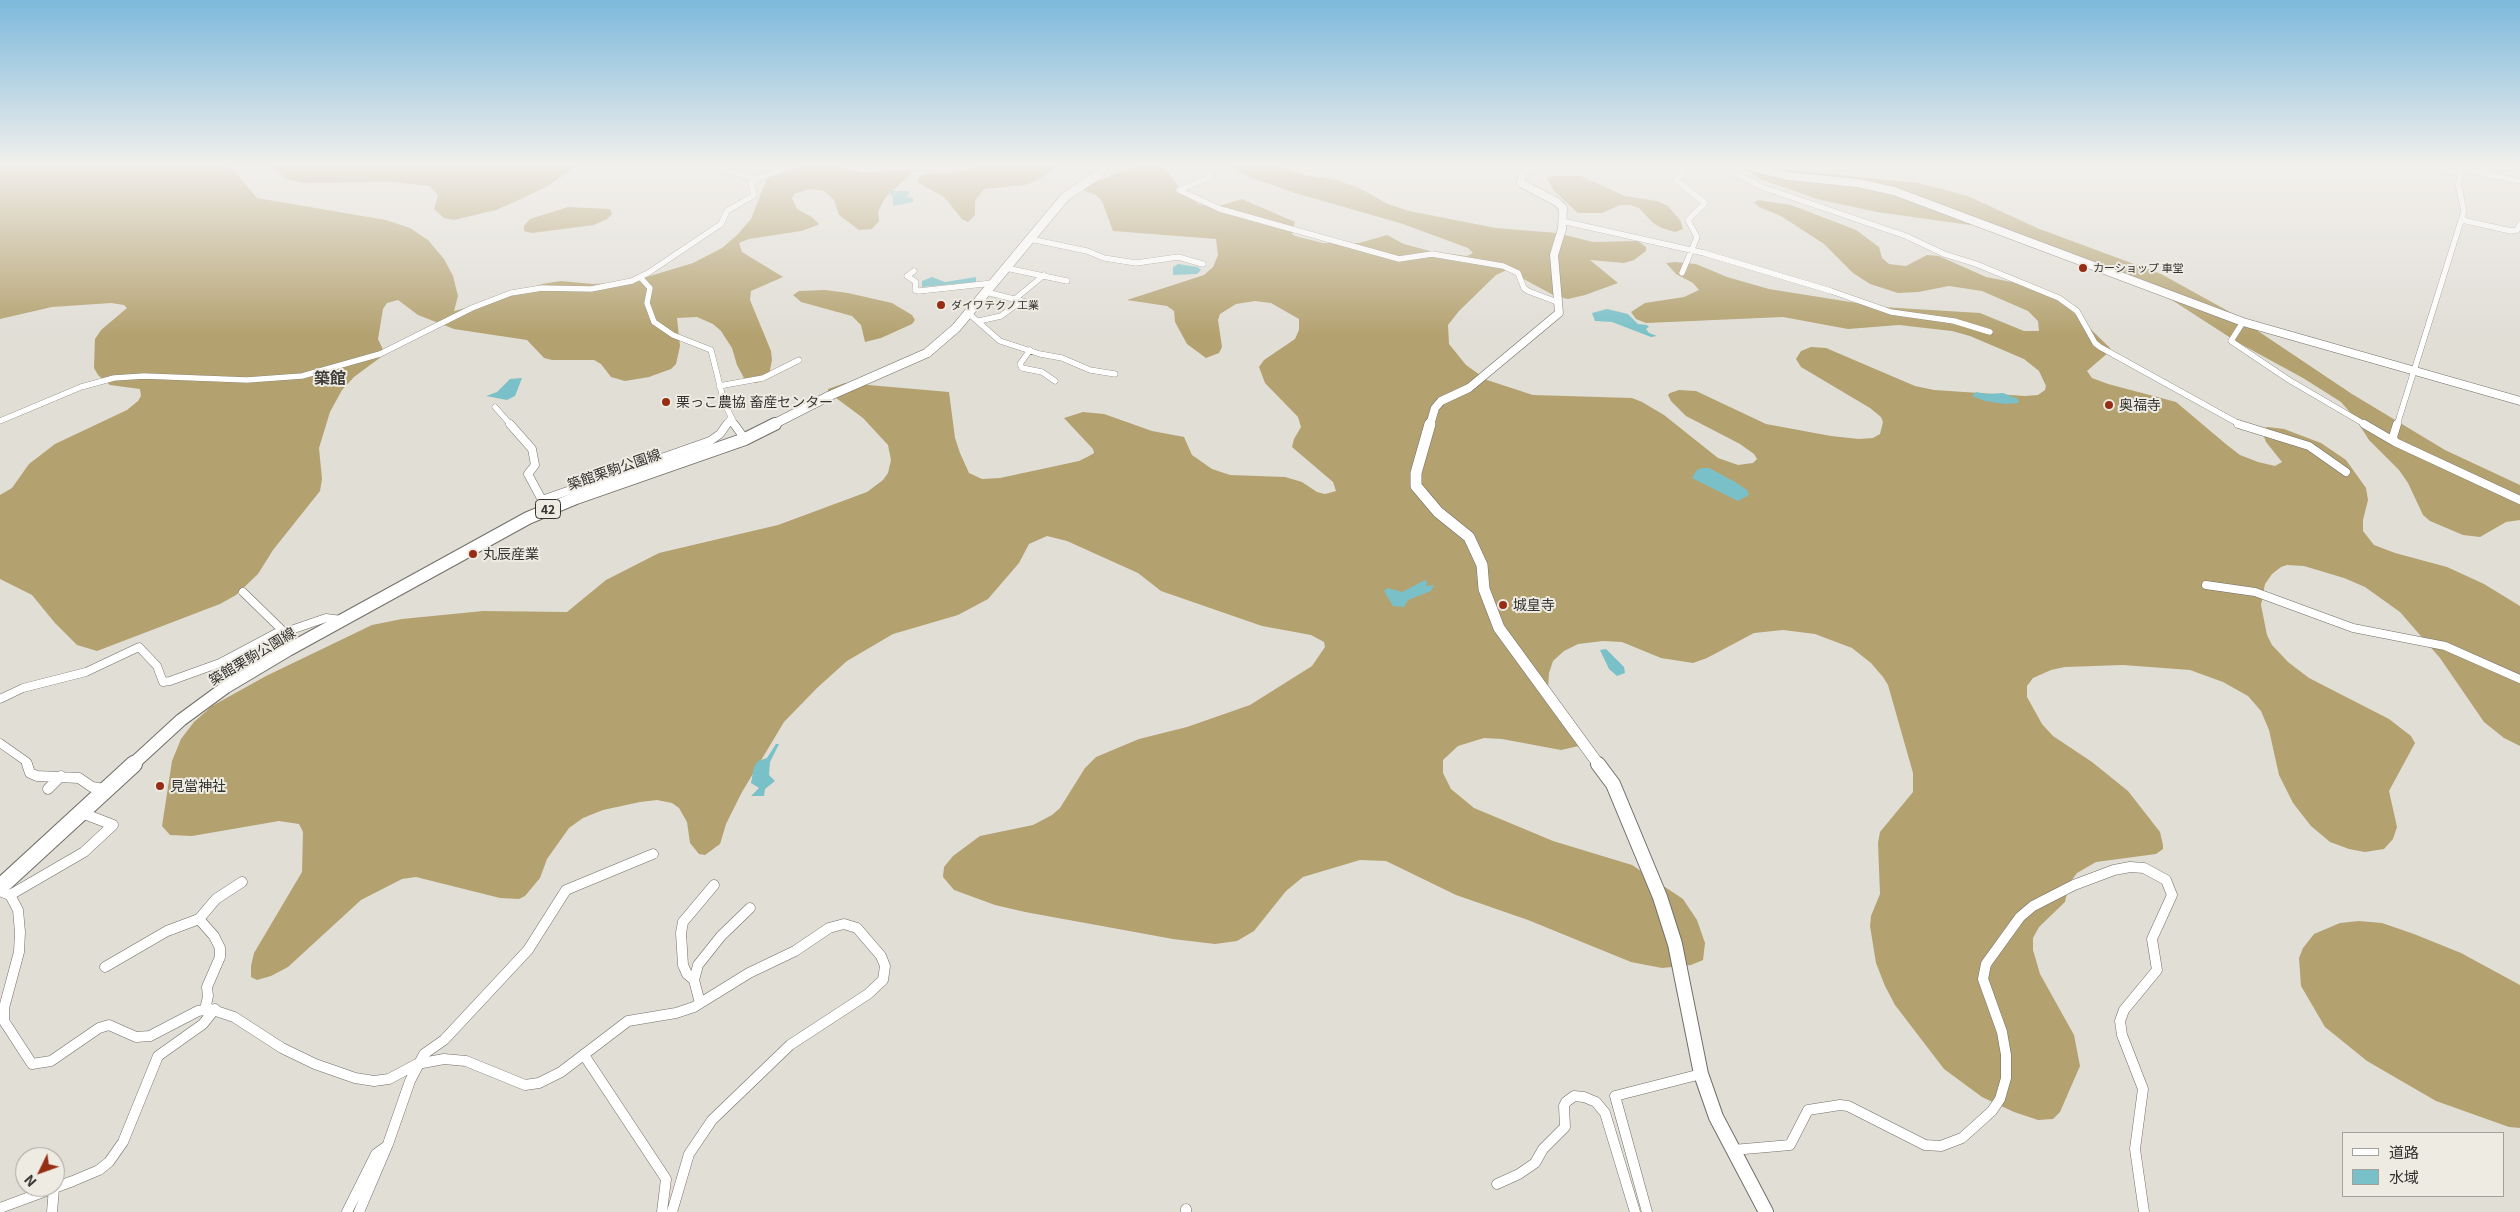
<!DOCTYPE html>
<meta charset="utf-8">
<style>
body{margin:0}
#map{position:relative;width:2520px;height:1212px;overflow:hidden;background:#e1ded6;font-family:Georgia,"Noto Sans JP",serif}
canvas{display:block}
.legend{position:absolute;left:2342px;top:1132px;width:162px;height:65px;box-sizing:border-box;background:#eeebe3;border:1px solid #a3a19b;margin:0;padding:6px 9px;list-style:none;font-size:15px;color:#33322f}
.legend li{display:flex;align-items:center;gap:10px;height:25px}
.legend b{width:25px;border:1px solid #a3a19b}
.north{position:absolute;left:15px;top:1147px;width:50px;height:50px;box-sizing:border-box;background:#eeebe3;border:1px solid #a3a19b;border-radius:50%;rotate:228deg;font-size:14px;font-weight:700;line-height:20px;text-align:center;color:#33322f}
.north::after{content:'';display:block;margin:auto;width:18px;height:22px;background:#962e16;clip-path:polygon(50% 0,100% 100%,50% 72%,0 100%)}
</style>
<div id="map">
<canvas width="2520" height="1212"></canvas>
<ul class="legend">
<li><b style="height:6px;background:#fff"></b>道路</li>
<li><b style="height:14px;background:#7ac0c8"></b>水域</li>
</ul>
<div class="north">N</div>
</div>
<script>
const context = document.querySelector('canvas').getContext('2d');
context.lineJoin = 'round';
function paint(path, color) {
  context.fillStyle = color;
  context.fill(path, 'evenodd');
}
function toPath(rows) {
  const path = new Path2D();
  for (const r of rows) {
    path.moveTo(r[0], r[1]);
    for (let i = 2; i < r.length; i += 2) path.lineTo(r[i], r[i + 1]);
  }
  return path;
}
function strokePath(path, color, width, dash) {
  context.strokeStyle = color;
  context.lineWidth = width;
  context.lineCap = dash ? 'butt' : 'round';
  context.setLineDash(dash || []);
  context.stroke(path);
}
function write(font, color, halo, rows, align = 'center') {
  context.font = font + ' Georgia,"Noto Sans JP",serif';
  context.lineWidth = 4;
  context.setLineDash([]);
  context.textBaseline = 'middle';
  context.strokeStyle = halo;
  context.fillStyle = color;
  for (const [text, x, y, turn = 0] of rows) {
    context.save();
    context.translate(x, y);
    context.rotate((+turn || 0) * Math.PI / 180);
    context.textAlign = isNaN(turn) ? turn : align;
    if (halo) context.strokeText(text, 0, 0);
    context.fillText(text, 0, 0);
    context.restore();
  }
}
const forest = toPath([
 [0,166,230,166,257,198,386,220,410,228,428,240,444,259,453,276,458,296,454,311,489,302,542,284,561,281,593,284,630,282,693,263,722,248,737,235,751,219,768,176,785,166,919,166,885,198,878,212,879,221,872,229,859,230,839,215,834,200,829,195,824,191,809,189,794,194,792,198,797,209,812,217,819,224,818,225,801,231,749,239,739,243,742,252,783,277,751,291,750,300,771,351,772,360,769,375,757,383,744,378,737,365,732,348,721,331,713,324,697,317,677,318,680,346,676,364,671,369,649,377,625,381,611,377,601,364,594,360,552,360,544,358,527,340,454,329,418,315,398,300,387,303,383,309,378,339,385,354,354,377,342,390,330,412,319,448,322,479,320,491,273,550,258,574,236,595,220,604,97,651,77,645,55,623,32,595,0,579,0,495,12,488,29,464,55,444,127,410,138,401,141,396,140,389,110,385,98,375,94,368,95,339,101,330,127,308,124,305,111,303,52,307,0,319],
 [271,166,577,166,546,187,512,203,496,210,454,220,444,218,434,209,438,195,429,186,394,182,305,183,286,179],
 [979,166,1059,166,1039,179,1025,185,984,189,975,201,975,215,968,222,962,219,944,197,917,182,920,176,925,174,956,172],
 [1135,166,1164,167,1184,194,1199,204,1216,207,1242,199,1295,222,1292,234,1295,236,1323,243,1359,243,1387,235,1404,244,1430,251,1467,256,1473,253,1468,248,1400,223,1295,193,1252,178,1230,166,1282,166,1304,175,1337,180,1359,188,1388,204,1409,211,1496,228,1557,233,1593,242,1638,241,1646,247,1646,251,1634,260,1624,263,1590,260,1618,283,1585,295,1568,299,1555,296,1507,270,1496,275,1459,311,1448,325,1449,344,1466,365,1487,380,1533,395,1632,398,1642,402,1664,415,1718,458,1738,465,1753,463,1757,459,1754,454,1740,444,1686,416,1671,401,1668,395,1670,393,1679,390,1696,391,1766,424,1831,436,1859,439,1873,438,1880,434,1883,422,1881,417,1870,408,1801,367,1796,359,1801,351,1811,347,1826,348,1915,386,1934,390,2025,396,2038,395,2045,390,2046,386,2039,371,2024,359,1970,336,1952,331,1899,325,1848,329,1783,317,1646,323,1636,319,1631,312,1645,303,1684,297,1699,290,1693,283,1676,274,1666,263,1675,262,1696,264,1727,277,1769,289,1882,307,1980,313,2024,331,2039,331,2038,321,2028,311,1982,291,1949,286,1918,292,1898,293,1870,284,1853,273,1824,244,1781,216,1759,207,1754,203,1758,200,1791,205,1856,230,1879,247,1882,258,1889,264,1906,266,1927,255,1939,256,1986,277,2017,283,2053,297,2072,311,2110,348,2110,351,2087,371,2092,378,2108,384,2176,402,2227,445,2240,455,2258,462,2275,466,2282,462,2266,442,2263,434,2264,428,2268,427,2284,429,2321,443,2346,460,2366,488,2368,500,2363,520,2363,531,2374,545,2395,553,2447,567,2484,584,2520,606,2520,746,2504,738,2484,722,2440,658,2400,612,2365,587,2344,578,2304,566,2287,565,2281,567,2272,574,2265,584,2261,605,2267,635,2272,645,2288,662,2309,678,2389,719,2411,736,2415,743,2389,791,2397,827,2393,839,2384,849,2365,852,2349,849,2330,842,2311,826,2293,803,2279,775,2269,730,2261,711,2248,696,2223,682,2190,670,2123,665,2065,667,2051,670,2033,678,2027,686,2027,697,2042,724,2053,736,2092,762,2128,791,2160,832,2163,845,2163,849,2156,854,2096,862,2077,873,2069,884,2065,902,2039,927,2033,938,2033,950,2040,974,2074,1035,2080,1066,2060,1112,2053,1119,2038,1120,2014,1112,1982,1097,1944,1069,1895,1005,1885,986,1876,963,1870,926,1871,916,1880,894,1878,843,1880,832,1913,792,1913,773,1888,685,1883,677,1871,663,1852,648,1815,634,1783,630,1754,633,1707,658,1693,663,1661,658,1622,642,1603,641,1578,644,1564,651,1553,661,1549,673,1548,689,1579,746,1561,750,1502,739,1484,738,1458,746,1443,760,1443,773,1451,789,1474,808,1553,841,1632,865,1683,899,1697,920,1705,943,1703,960,1691,965,1662,968,1631,962,1528,920,1456,895,1386,861,1360,860,1303,877,1286,891,1254,931,1237,941,1215,944,1173,939,1025,912,995,905,954,890,943,877,944,867,953,856,980,836,1033,825,1052,815,1060,808,1085,768,1096,757,1139,739,1187,727,1250,705,1312,666,1325,647,1324,642,1311,635,1262,626,1161,591,1138,573,1067,541,1047,536,1029,544,1019,563,988,599,958,615,893,634,847,661,817,688,784,722,742,792,726,824,720,844,705,855,699,854,690,843,687,822,679,808,672,803,657,800,640,802,603,810,583,818,569,828,547,859,540,878,525,896,519,899,500,898,416,877,402,879,361,900,288,967,271,976,257,980,251,977,251,966,254,953,302,872,303,832,299,824,279,821,192,836,170,835,162,826,172,761,181,739,194,722,212,706,266,676,372,625,402,619,483,611,567,612,606,580,659,553,778,525,867,492,883,480,888,473,891,460,888,445,863,418,828,392,828,389,845,383,949,392,955,438,960,453,969,473,982,479,1000,478,1079,461,1089,456,1094,453,1093,449,1064,418,1083,412,1104,414,1152,431,1184,437,1192,455,1212,469,1230,475,1285,477,1302,482,1317,492,1325,494,1336,491,1333,482,1292,447,1294,439,1301,427,1298,417,1265,383,1259,367,1264,360,1295,339,1299,330,1299,319,1271,303,1255,301,1236,304,1220,314,1218,320,1222,347,1219,353,1206,358,1187,344,1175,322,1174,311,1167,306,1127,300,1204,275,1213,267,1218,255,1216,239,1113,231,1102,201,1096,195,1082,190,1095,182],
 [1757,167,1919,183,1968,196,2037,228,2161,274,2228,311,2352,394,2445,450,2520,485,2520,520,2506,522,2480,537,2463,535,2430,521,2423,515,2408,483,2399,470,2369,440,2355,418,2341,402,2303,378,2237,342,2161,293,2006,230,1877,212,1817,199,1760,179,1748,170],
 [1552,176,1581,176,1625,196,1657,201,1668,206,1680,220,1683,229,1675,232,1662,228,1653,223,1639,208,1630,205,1620,205,1602,213,1578,213,1554,191,1547,178],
 [568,207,610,209,612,214,607,219,594,225,532,233,524,231,524,226,530,219],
 [825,290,848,293,892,303,912,315,915,320,912,324,881,338,865,342,861,325,852,316,801,302,793,295,799,291],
 [2359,921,2382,923,2414,934,2461,953,2520,985,2520,1128,2509,1127,2436,1101,2367,1061,2325,1027,2301,986,2299,958,2303,948,2314,934,2340,923]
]);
const water = toPath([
 [887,191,909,191,909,195,906,197,913,198,913,202,893,206,893,197],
 [1178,264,1198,267,1201,270,1197,274,1173,275,1173,267],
 [932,277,945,282,976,277,976,282,922,287,922,281],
 [1607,309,1628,314,1638,324,1647,325,1649,327,1646,329,1649,333,1657,336,1651,337,1612,322,1595,321,1592,313],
 [522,378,515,396,507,400,486,396,497,392,510,379],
 [1976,392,1987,394,2003,393,2018,399,2019,403,2005,404,1985,401,1972,396],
 [1702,468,1709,468,1735,482,1747,490,1749,495,1738,501,1692,478,1697,470],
 [1425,580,1427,582,1426,586,1434,585,1431,591,1408,600,1404,607,1393,606,1384,591,1388,588,1402,592],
 [1606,649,1624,667,1625,673,1617,676,1609,669,1600,650],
 [776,744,779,744,770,762,769,775,775,781,765,789,764,796,751,796,759,788,751,783,754,767,758,761,767,758]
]);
const streetFar2 = toPath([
 [713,166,754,179],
 [844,166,866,170,918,166],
 [1722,166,1762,187,1906,236,1944,254,1976,264,2059,298,2077,311,2095,343,2100,347,2241,425],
 [2429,166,2461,173],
 [2462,169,2520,181],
 [1179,190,1220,209,1399,259,1432,254,1503,266,1518,273,1524,288,1528,291,1557,302],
 [1179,190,1211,177,1205,166],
 [2462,220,2511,231,2517,230,2520,225],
 [1562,221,1704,253,1831,291,1891,312,1954,321,1990,332],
 [1030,239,1087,251,1104,258,1136,263,1178,257,1203,264],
 [1006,268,1067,281],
 [914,271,907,276,916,282,915,290,919,291,993,283],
 [1682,273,1697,237,1688,220,1705,203,1676,180,1687,166],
 [640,277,650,288,647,303,654,322,673,335,711,350,724,402,735,425],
 [986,292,1030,303],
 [1015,299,1044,275],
 [968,313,1000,341,1040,354,1062,358,1090,370,1115,374],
 [979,321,1001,316,1021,301],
 [2243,322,2231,341,2289,380,2366,425],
 [1030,350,1020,364,1022,368,1042,372,1055,381],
 [719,386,763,378,799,360],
 [495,407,511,425],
 [0,421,81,387,114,378,144,376,247,380,302,376,380,354,472,308,511,293,542,288,591,289,632,281,648,273,721,224,727,211,754,195,751,183,754,179,795,166],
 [726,425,731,417],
 [2397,425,2464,211,2458,184,2463,166]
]);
const streetFar1 = toPath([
 [510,424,532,449,535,465,528,474,542,500,710,441,720,434,727,424],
 [734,424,745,439],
 [2238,424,2309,446,2346,472],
 [2364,424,2395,442],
 [2397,424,2393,437,2395,442,2520,500],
 [2206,585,2255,592,2353,628,2445,646,2520,679],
 [243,592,282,630],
 [0,699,23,688,86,672,139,647,157,666,163,682,170,681,220,663,282,630,285,632,326,618,341,620],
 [0,743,27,762,28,765]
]);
const street = toPath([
 [27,764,30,773,37,776,79,778,92,787,104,789],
 [48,789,61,776],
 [0,891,10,895,18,910,20,932,19,952,4,1008,4,1021,32,1064,51,1061,99,1028,109,1025,136,1037,150,1036,198,1011,210,1009,234,1017,282,1048,315,1064,355,1078,374,1081,389,1079,417,1064,444,1059,466,1061,525,1085,539,1083,561,1072,628,1021,676,1013,694,1007,749,973,795,951,829,928,844,924,857,928,881,956,885,966,883,980,868,994,790,1045,712,1120,689,1154,672,1212],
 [10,895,84,852,113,825,82,813],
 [199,919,216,899,242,882],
 [105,967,167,931,199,919,214,936,220,948,220,957,207,987,208,996,205,1010],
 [694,980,687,974,683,965,681,933,683,922,714,885],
 [700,1003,694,980,698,965,721,936,750,908],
 [584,1055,666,1179,662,1212],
 [1733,1150,1790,1145,1808,1110,1840,1105,1848,1106,1925,1145,1941,1146,1962,1138,1992,1111,2000,1099,2006,1078,2006,1055,2002,1032,1983,979,1986,964,2020,917,2033,906,2074,885,2114,870,2130,867,2144,868,2166,880,2172,895,2152,939,2157,970,2124,1010,2120,1021,2122,1035,2143,1089,2135,1149,2144,1212],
 [1497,1184,1519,1174,1535,1163,1543,1149,1565,1127,1564,1106,1566,1102,1574,1096,1584,1097,1596,1102,1605,1113,1635,1212],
 [0,1208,73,1181,99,1170,109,1162,123,1142,158,1056,203,1024,215,1009],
 [1186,1209,1186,1212],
 [52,1212,54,1188],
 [347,1212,376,1154,387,1146],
 [359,1212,388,1144,410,1081,424,1054,444,1040,528,950,566,890,653,854],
 [1647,1212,1615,1096,1701,1074]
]);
const secondaryFar2 = toPath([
 [1748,166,1789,176,1858,183,1894,191,2243,322,2520,401],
 [1430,425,1435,408,1441,401,1469,388,1559,313,1554,255,1562,229,1563,208,1557,202,1521,183,1522,173,1535,166]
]);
const secondaryFar1 = toPath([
 [1430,424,1416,473,1416,486,1438,512,1469,537,1482,565,1484,589,1499,628,1599,765]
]);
const secondary = toPath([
 [1598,764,1613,784,1660,897,1675,944,1701,1074,1716,1117,1766,1212]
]);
const primaryFar2 = toPath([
 [772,425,829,396,927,353,956,328,1065,197,1100,173,1105,166]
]);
const primaryFar1 = toPath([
 [132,765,181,720,226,687,288,650,528,518,576,498,745,439,775,424]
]);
const primary = toPath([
 [0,887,134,764]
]);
const markers = [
 [2083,268,5,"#962e16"],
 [941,305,5,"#962e16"],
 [666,402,5,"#962e16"],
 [2109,405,5,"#962e16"],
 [473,554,5,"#962e16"],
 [1503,605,5,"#962e16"],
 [160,786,5,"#962e16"]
];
const farPoinames = [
 ["カーショップ 車堂",2093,268],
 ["ダイワテクノ工業",951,305]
];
const shields = [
 [548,509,25]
];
const shieldNames = [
 ["42",548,509]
];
const poiNames = [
 ["栗っこ農協 畜産センター",676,402],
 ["奥福寺",2119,405],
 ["丸辰産業",483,554],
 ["城皇寺",1513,605],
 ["見當神社",170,786]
];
const streetNames = [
 ["築館栗駒公園線",614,469,-19],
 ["築館栗駒公園線",252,656,-31]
];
const quarterNames = [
 ["築館",330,378]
];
paint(forest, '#b3a16f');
paint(water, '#7ac0c8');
strokePath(streetFar2, '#716f68', 6);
strokePath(streetFar1, '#716f68', 9);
strokePath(street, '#716f68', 11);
strokePath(secondaryFar2, '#716f68', 9);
strokePath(secondaryFar1, '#716f68', 12);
strokePath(secondary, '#716f68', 16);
strokePath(primaryFar2, '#716f68', 10);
strokePath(primaryFar1, '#716f68', 14);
strokePath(primary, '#716f68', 18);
strokePath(streetFar2, '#fff', 5.5);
strokePath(streetFar1, '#fff', 8);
strokePath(street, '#fff', 10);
strokePath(secondaryFar2, '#fff', 8);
strokePath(secondaryFar1, '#fff', 11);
strokePath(secondary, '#fff', 14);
strokePath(primaryFar2, '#fff', 9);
strokePath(primaryFar1, '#fff', 12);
strokePath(primary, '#fff', 16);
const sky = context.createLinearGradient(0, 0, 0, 336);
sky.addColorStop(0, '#7cb9db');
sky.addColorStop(0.49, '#f2f0ed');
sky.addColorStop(1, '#f2f0ed00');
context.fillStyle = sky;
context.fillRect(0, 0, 2520, 336);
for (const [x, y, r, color] of markers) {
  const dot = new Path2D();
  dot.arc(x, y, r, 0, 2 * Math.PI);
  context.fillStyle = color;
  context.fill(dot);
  strokePath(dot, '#eeebe3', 2);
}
write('11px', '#33322f', '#eeebe3', farPoinames, 'left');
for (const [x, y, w] of shields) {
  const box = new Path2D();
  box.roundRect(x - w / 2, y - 9.5, w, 19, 4);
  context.fillStyle = '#eeebe3';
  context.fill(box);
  strokePath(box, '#33322f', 1);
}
write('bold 12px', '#33322f', null, shieldNames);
write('14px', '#33322f', '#eeebe3', poiNames, 'left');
write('14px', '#33322f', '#eeebe3', streetNames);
write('bold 16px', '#3f3d37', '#eeebe3', quarterNames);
</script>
